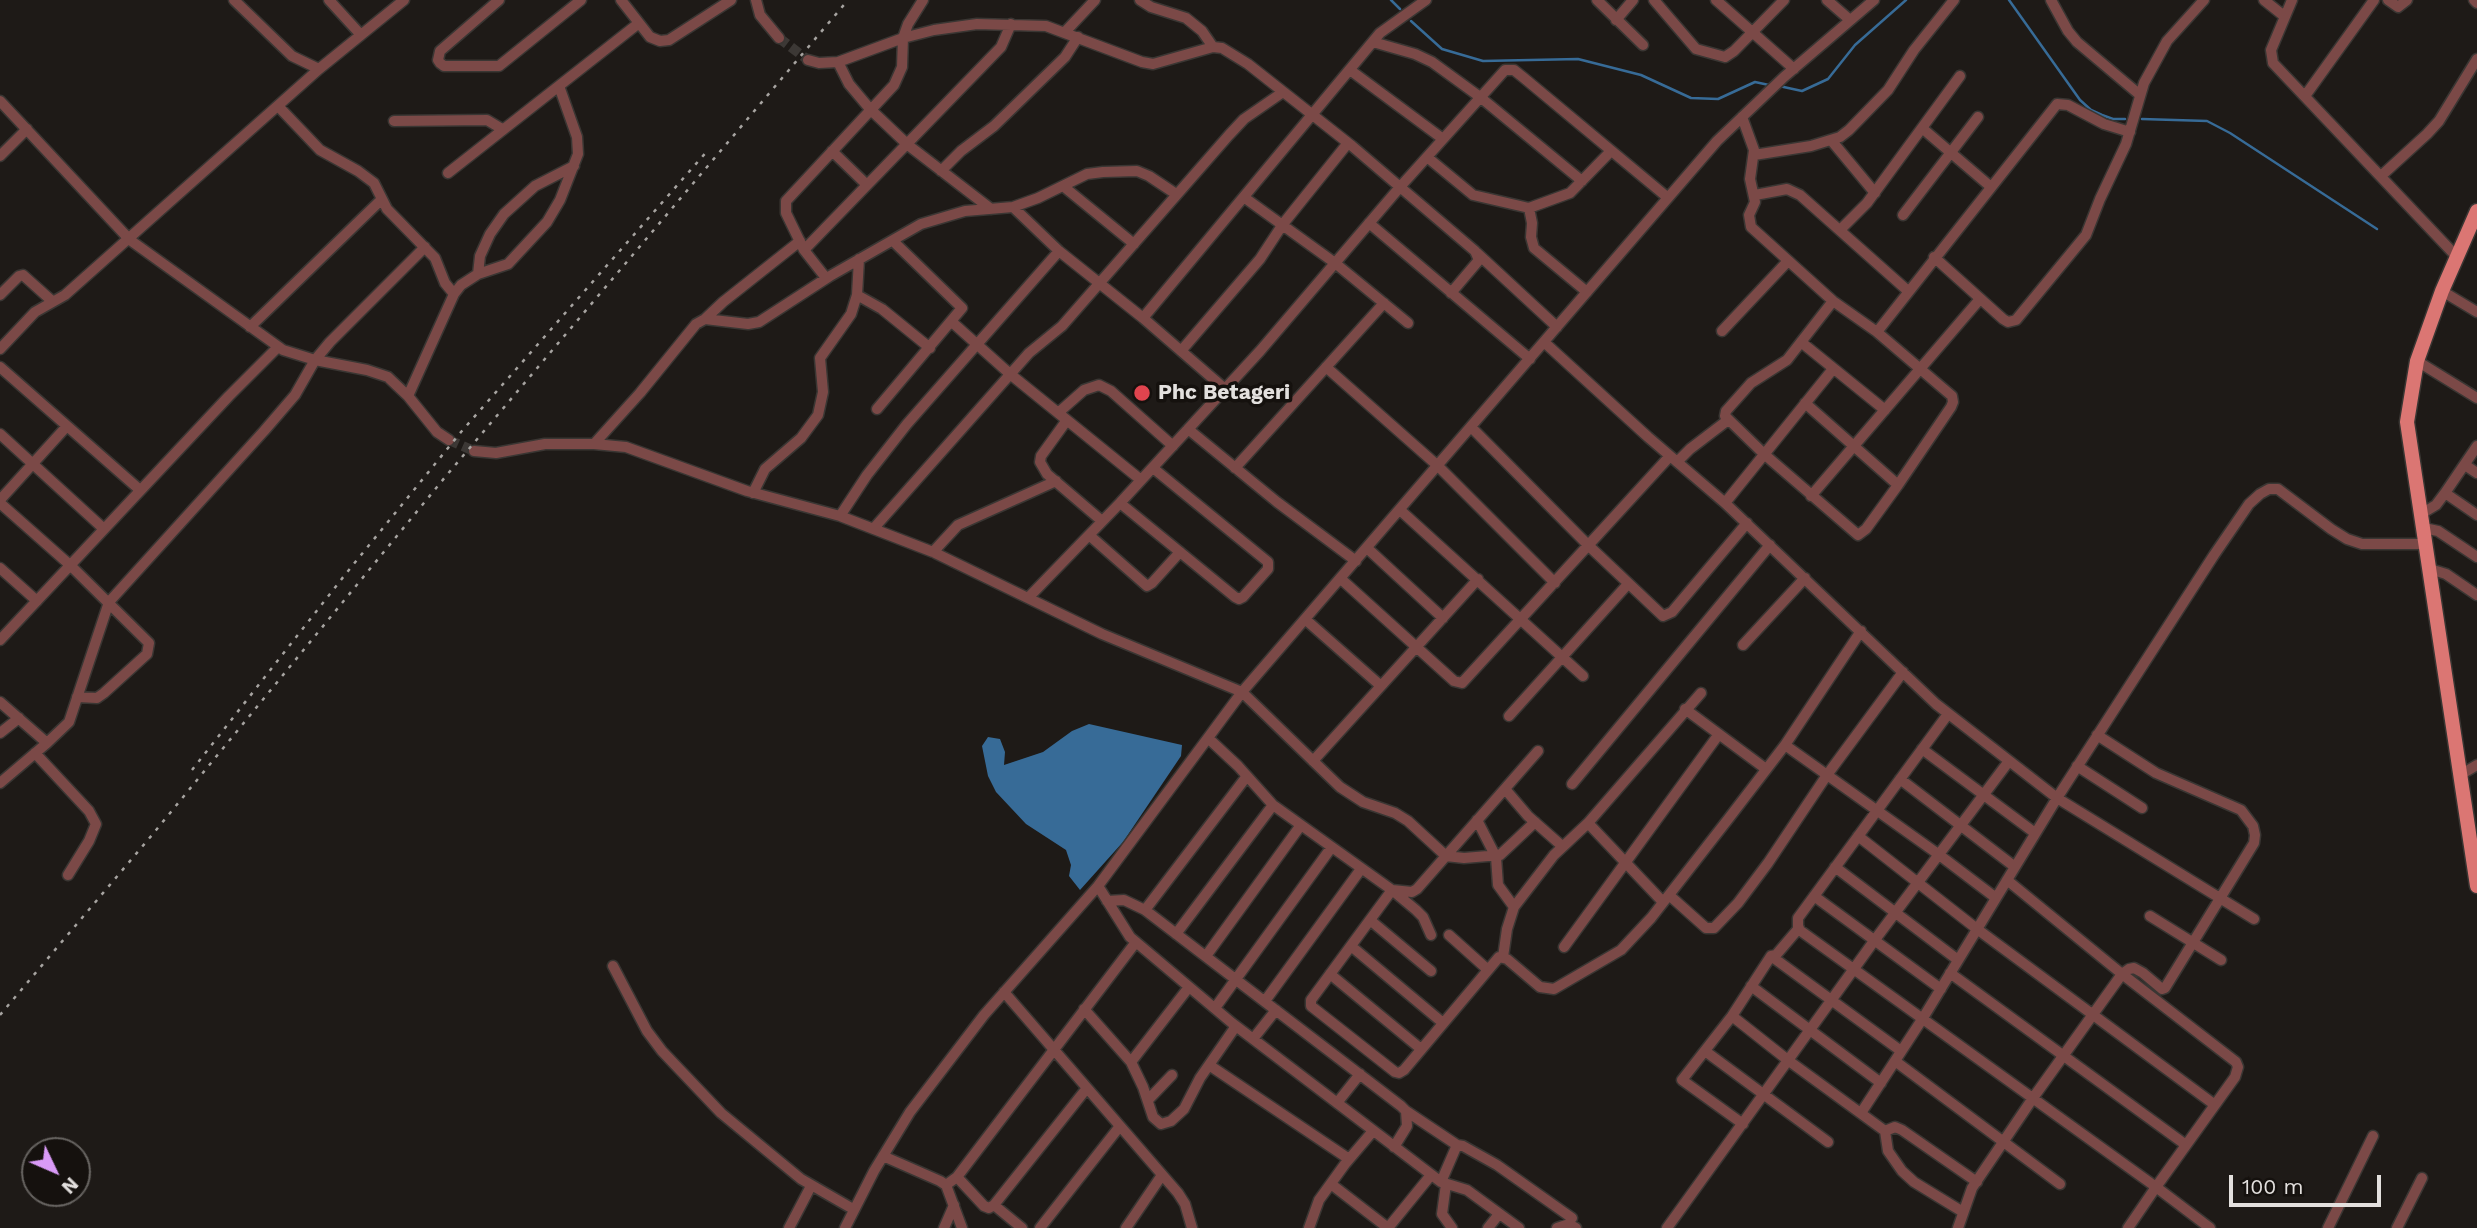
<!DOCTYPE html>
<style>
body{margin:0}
#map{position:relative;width:2477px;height:1228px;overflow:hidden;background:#1e1a17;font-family:"Work Sans",sans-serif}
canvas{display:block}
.north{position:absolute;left:21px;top:1137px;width:70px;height:70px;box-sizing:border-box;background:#15110e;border:2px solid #676461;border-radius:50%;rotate:134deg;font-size:19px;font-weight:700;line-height:28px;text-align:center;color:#e3e0de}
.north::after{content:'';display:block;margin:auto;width:24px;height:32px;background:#d99af7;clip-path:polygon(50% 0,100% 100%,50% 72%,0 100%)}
.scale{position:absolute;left:2229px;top:1175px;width:152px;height:32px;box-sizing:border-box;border:4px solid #e3e0de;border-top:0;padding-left:9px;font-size:21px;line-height:24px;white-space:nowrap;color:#e3e0de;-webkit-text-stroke:5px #15110e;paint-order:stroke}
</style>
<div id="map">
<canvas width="2477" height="1228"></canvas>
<div class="north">N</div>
<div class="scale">100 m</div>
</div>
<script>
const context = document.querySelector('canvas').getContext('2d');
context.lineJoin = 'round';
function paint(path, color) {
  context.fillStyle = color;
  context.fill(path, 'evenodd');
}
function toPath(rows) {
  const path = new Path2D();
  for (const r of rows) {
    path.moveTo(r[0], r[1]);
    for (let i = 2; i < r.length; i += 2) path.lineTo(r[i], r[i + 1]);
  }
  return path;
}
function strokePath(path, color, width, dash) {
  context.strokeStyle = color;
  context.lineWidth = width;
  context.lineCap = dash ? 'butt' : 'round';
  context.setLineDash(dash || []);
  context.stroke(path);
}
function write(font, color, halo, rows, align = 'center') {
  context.font = font + ' "Work Sans",sans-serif';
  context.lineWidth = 7;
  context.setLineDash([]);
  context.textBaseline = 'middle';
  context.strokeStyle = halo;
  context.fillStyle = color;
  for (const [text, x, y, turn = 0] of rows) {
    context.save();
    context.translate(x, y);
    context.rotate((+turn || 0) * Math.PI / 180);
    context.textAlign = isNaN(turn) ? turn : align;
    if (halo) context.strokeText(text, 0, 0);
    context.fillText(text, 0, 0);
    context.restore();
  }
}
const water = toPath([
 [1089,724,1182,745,1181,756,1123,842,1080,890,1069,876,1071,865,1066,850,1026,824,996,792,988,776,982,746,988,737,1000,739,1005,752,1004,765,1043,752,1072,731]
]);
const stream = toPath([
 [1391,0,1400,9],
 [2009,0,2080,100,2091,110,2102,115,2113,119,2125,119],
 [1411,21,1442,49,1483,61,1578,59,1641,75,1691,98,1718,99,1755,82,1769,85],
 [1779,86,1802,91,1828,79,1855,45,1906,0],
 [2142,119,2207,121,2230,133,2377,229]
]);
const minorTunnel = toPath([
 [779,38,808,60],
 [449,440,474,451]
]);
const minor = toPath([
 [234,0,292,56,319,69],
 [329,0,361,35],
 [499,0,440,51,438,60,440,63,444,66,499,66,581,0],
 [621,0,650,37,660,41,669,40,731,0],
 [756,0,760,15,779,38],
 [1140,0,1151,7,1186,18,1202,31,1213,47],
 [1597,0,1643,45],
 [1654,0,1696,49,1725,57,1734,51,1784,0],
 [1716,0,1794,69],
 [1827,0,1850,20],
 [2051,0,2068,31,2077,42,2140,95],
 [2264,0,2284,16],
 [2292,0,2271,50,2273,63,2457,257],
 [2388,0,2398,7,2407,0],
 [2474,0,2477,3],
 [1616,20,1633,0],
 [1065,32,1095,0],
 [1373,42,1415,54,1432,62,1480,97,1582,181],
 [808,60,819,63,838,62,903,38,934,30,977,24,1046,26,1142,62,1153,64,1213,47,1222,48,1248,64,1352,146,1475,251,1479,260,1451,293],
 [838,62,849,84,870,109,908,145,991,209],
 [1350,70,1443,139],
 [2305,96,2374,0],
 [0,101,130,240,283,350,315,360,367,370,388,377,408,396,437,432,449,440],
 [278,106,320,150,358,171,374,183,387,209,435,258,445,283,454,294],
 [1742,117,1754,150,1750,179,1755,202,1749,215,1751,227,1833,301,1877,332,1952,396,1953,402,1951,407,1898,485,1866,529,1858,535,1764,454,1725,416,1726,411,1751,383,1787,360,1833,301],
 [394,121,487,120,502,129],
 [1922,128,1991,187],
 [1831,140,1875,193],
 [832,151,867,185],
 [1754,155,1811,146,1840,137,1849,130,1888,90,1914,50,1954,0],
 [0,156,27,129],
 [1427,157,1473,195,1529,208,1570,193,1611,151],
 [941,171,961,151,994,126,1065,57,1078,37],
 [448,173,639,23],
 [2381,176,2427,134,2439,121,2477,59],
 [1063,186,1134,244],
 [1755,195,1787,189,1800,195,1908,291],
 [1245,198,1335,263,1408,323],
 [1013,207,1059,251,1143,318,1225,389],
 [1529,208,1532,223,1531,237,1534,248,1587,292],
 [1903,215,1978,117],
 [1369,223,1530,359],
 [1840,230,1867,203,1960,76],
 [804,250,1001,47,1011,24],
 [1477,253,1557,327],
 [1934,257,2003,319,2008,322,2016,320,2086,235,2100,199,2126,144,2144,83,2167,41,2204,0],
 [478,274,480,256,490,234,504,214,535,186,574,166],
 [826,278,804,250,786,213,786,201,894,85,902,67,903,38,908,24,923,0],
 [2442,291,2477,312],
 [0,295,19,276,23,275,52,301],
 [857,295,882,309,930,348],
 [1143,318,1380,33,1426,0],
 [705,319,723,302,800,241],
 [952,322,1010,374,1141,480],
 [250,327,382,199],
 [1722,331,1788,261],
 [1877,332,2057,104,2068,105,2104,124,2130,132],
 [1544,342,1648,437,1725,503,1936,704,2057,798,2214,555,2249,504,2260,494,2269,489,2278,489,2331,529,2347,539,2362,544,2426,544],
 [1801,342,1885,410],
 [0,349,35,312,65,295,319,69,404,0],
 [1181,351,1260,259,1283,224,1348,143],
 [2417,361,2477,398],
 [0,367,140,490],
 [1326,367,1438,466,1555,583],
 [408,396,454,294,461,285,478,274,508,264,547,222,560,200,578,154,577,137,559,86],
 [1805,403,1898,485],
 [877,409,962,308,893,241],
 [1058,413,1084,390,1099,385,1111,391,1173,446],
 [1067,420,1041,456,1040,462,1047,474,1102,521],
 [1471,427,1589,546,1663,616,1672,612,1747,523],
 [1188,429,1277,502,1356,561],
 [0,434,104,529],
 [594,444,640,393,696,324,705,319,748,324,759,322,830,276,921,224,965,211,1013,207,1038,198,1087,174,1103,172,1137,171,1149,176,1176,194],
 [474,451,496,453,545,444,594,444,626,447,747,491,840,516,933,552,1102,634,1242,692,1340,787,1363,802,1395,813,1408,821,1446,856,1464,858,1500,855,1535,822],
 [1677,462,1690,449,1728,420],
 [2465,465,2477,473],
 [1235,468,1384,303],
 [753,493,765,469,801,438,818,415,823,392,820,358,851,314,857,295,859,259],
 [2445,493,2477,515],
 [1811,496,1980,299],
 [0,500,67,426],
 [0,503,70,565,149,643,147,654,104,693,97,698,77,697],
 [1120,503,1235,597,1239,599,1243,597,1268,569,1268,562,1153,468],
 [1725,503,1833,369],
 [1400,510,1583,676],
 [2421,514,2436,505,2445,493,2477,446],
 [840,516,867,475,907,424,1059,251],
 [874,528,1029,353,1062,326,1229,135,1244,119,1283,92],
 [2424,528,2438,531,2477,557],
 [1089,535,1147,586,1152,583,1180,552],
 [1367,548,1443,618],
 [933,552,958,525,1056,481],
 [0,568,37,601],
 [2430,569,2446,574,2477,595],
 [1341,579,1454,681,1462,683,1670,456],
 [1028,598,1120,503,1260,351,1400,187,1505,70,1514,70,1524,78,1667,197],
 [1305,619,1381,686],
 [0,640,229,396,278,347],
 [1743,645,1805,578],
 [0,702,47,743,0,783],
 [1685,709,1766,769],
 [1948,714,1798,918,1798,929,2156,1187,2235,1077,2238,1067,2236,1062,2122,974,2007,880],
 [1509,716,1628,584],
 [0,733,19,718],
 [1208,738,1238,766,1273,805,1392,890,1416,910,1423,917,1431,935],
 [47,743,69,722,109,602,264,431,295,395,315,360,330,342,425,247],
 [1785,745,1938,854,1996,898],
 [1922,749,2035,833],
 [1538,751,1417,889,1412,892,1392,890,1311,1000,1311,1006,1395,1072,1399,1073,1404,1070,1499,957,1507,959,1540,987,1554,989,1621,950,1651,918,1729,818,1785,745,1861,631],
 [35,753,89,811,96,824,89,841,68,875],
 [1313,761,1478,579],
 [2077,766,2142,808],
 [2460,775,2477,765],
 [1900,779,2015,867],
 [1572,784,1770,545],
 [1505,789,1528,816,1562,846],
 [1477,820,1496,857,1498,885,1514,907],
 [1588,823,1663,902],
 [1858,836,1977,929,2215,1105],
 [1835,867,1958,960],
 [1098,886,1130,937,1232,1023,1441,1182,1467,1190,1519,1228],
 [1669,895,1706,928,1714,928,1738,903,1768,863,1827,775,1903,672],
 [1814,896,1941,989],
 [1107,901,1124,900,1145,910,1401,1106,1406,1111,1407,1126,1394,1147],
 [1145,910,1247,776],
 [2150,916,2221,960],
 [1370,920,1431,971],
 [1176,934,1273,805],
 [1449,935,1487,969],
 [1351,946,1443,1023],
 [1564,947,1719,734],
 [1206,956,1301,825],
 [1771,956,1901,1051],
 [1503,957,1507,929,1514,907,1554,855,1588,823,1701,693],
 [613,966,647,1031,662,1051,721,1113,801,1179,853,1209],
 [1950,973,2186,1145],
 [1330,974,1421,1049],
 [1751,986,1881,1083],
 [1004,992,1178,1193,1185,1204,1192,1228],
 [1265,1001,1361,869],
 [1215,1008,1331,848],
 [1084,1009,1131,1062,1143,1087,1153,1117,1161,1124,1171,1121,1184,1109,1200,1078,1236,1026],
 [1732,1016,1789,1061,1885,1131,1888,1151,1902,1171,1914,1182,1963,1212],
 [1253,1039,1276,1010],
 [1705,1051,1828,1142],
 [1895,1061,2060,1184],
 [1131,1062,1189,987],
 [1209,1065,1349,1159],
 [1148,1100,1172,1075],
 [1337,1103,1360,1074],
 [1406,1111,1457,1145,1463,1146,1497,1165,1572,1218],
 [1861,1113,1923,1018,2057,798,2254,919],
 [1743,1124,1682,1080,1732,1016,1771,956,1776,955,1799,928],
 [1885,1131,1895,1127,1902,1130,1977,1182],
 [883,1156,940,1181,946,1185,962,1228],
 [957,1177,984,1206,989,1208,994,1205,1087,1088],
 [1441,1182,1457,1145],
 [1331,1184,1388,1228,1431,1175],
 [1446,1184,1442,1214,1452,1228],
 [946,1185,957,1177,1136,942],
 [994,1205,1022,1228],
 [789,1228,811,1186],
 [845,1228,874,1171,910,1112,984,1015,1098,886,1242,692,1717,141,1784,77,1874,0],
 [944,1228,954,1205],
 [1040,1228,1120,1126],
 [1126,1228,1162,1175],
 [1309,1228,1319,1200,1345,1164,1373,1131],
 [1488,1228,1499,1214],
 [1557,1228,1569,1224,1576,1228],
 [1667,1228,1874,941,2009,761],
 [1958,1228,1972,1188,2033,1098,2122,974,2129,969,2134,968,2143,973,2162,989,2165,988,2254,843,2255,835,2253,826,2241,810,2156,773,2097,735],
 [2128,1228,2156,1187,2210,1228],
 [2328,1228,2373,1136],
 [2397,1228,2422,1178]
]);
const major = toPath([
 [2477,211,2442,291,2417,361,2407,422,2477,886]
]);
const rail = toPath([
 [192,770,344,576,461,432,709,149],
 [0,1015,152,835,446,476,848,0]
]);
const markers = [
 [1142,393,9,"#e0444e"]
];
const poiNames = [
 ["Phc Betageri",1158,393]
];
paint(water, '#376b97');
strokePath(stream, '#376b97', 2.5);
strokePath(minorTunnel, '#3c3835', 10, [10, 5]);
strokePath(minor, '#3a3633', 13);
strokePath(major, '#3a3633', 17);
strokePath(minor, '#7b4947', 10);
strokePath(major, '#db7673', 14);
strokePath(rail, '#a7a4a1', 2.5, [3.5, 7]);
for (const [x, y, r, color] of markers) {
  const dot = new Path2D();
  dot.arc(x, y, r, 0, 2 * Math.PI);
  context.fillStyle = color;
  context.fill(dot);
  strokePath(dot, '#15110e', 2.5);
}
write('bold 21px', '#e3e0de', '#15110e', poiNames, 'left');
</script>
